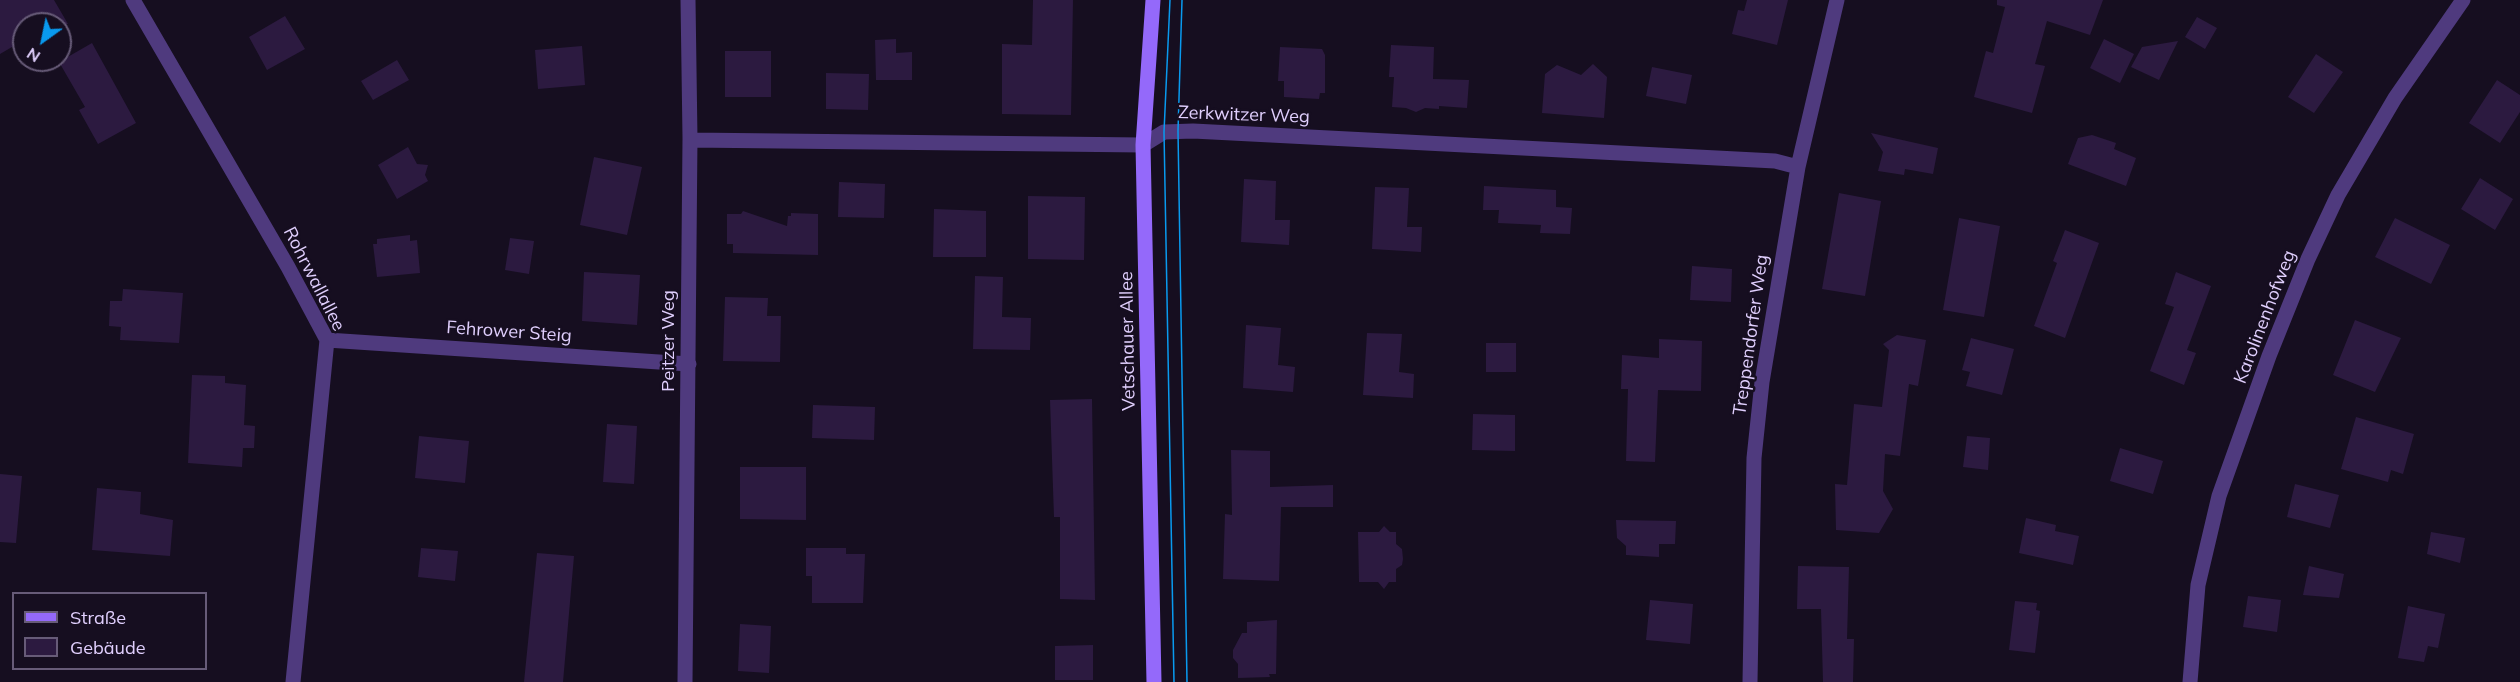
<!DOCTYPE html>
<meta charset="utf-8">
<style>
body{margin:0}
#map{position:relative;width:2520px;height:682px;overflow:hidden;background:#160e20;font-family:Mulish,sans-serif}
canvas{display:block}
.legend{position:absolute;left:12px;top:592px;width:195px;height:78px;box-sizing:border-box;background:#160e20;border:2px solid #675b78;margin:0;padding:8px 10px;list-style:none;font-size:18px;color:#e0cffd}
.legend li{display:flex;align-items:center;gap:12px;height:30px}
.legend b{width:30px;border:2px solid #675b78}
.north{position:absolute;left:12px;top:12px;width:60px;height:60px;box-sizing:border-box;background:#160e20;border:2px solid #675b78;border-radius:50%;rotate:213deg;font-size:16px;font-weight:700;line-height:24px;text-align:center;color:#e0cffd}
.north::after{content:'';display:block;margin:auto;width:21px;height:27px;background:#099aef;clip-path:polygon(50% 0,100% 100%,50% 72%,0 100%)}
</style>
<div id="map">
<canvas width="2520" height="682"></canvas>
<ul class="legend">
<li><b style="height:8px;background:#9469fa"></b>Straße</li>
<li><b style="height:16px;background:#2c1a40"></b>Gebäude</li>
</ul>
<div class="north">N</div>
</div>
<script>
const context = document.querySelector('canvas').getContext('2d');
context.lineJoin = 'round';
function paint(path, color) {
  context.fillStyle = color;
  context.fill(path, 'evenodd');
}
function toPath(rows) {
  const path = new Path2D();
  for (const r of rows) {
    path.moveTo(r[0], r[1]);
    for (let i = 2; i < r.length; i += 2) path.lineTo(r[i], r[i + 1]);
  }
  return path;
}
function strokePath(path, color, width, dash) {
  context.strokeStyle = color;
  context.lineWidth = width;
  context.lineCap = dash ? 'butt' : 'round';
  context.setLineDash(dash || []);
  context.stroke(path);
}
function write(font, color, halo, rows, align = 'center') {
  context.font = font + ' Mulish,sans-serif';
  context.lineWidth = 5;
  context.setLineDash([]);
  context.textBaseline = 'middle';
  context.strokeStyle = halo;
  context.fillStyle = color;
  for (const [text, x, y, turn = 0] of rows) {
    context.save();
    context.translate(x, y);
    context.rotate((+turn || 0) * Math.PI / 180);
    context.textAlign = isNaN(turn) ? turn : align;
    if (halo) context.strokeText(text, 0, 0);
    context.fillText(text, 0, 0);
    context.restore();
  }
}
const building = toPath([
 [0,0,54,0,68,24,24,24,24,40,0,54],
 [1033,0,1073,0,1071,115,1002,114,1002,44,1032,45],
 [1747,0,1788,0,1777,45,1732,34,1738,10,1744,11],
 [1997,0,2103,0,2090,35,2047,21,2035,64,2045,66,2032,113,1974,97,1986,51,1993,53,2005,7,1997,5],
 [285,16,305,49,267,70,249,37],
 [2197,17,2217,28,2205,49,2185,37],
 [896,39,896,53,912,52,912,80,876,80,875,40],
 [2104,39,2134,54,2120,83,2090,68],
 [2178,41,2159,80,2131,67,2142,47],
 [92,43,136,123,98,144,79,110,85,107,59,62],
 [1391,45,1434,47,1433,79,1469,80,1467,108,1439,106,1439,109,1425,108,1416,112,1406,108,1392,107,1394,77,1389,77],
 [582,46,585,85,538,89,535,50],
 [1280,47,1322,49,1325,55,1325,93,1320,93,1319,99,1284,97,1284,81,1278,81],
 [725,51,771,51,771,97,725,97],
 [2316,54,2343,72,2314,113,2288,97],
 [397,60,409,80,373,100,361,81],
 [1593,64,1607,77,1604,118,1542,113,1545,74,1557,65,1581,75],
 [1652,67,1692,75,1686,104,1646,96],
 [826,73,869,74,868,110,826,109],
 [2497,80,2520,95,2520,112,2500,143,2469,123],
 [1871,133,1938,148,1933,174,1905,169,1904,175,1878,171,1883,152],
 [2092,135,2116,143,2114,149,2136,158,2126,186,2068,164,2078,138],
 [408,147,417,164,428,165,425,175,428,181,397,199,378,165],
 [594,157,642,167,627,235,580,225],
 [2480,178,2513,199,2495,230,2461,209],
 [1244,179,1276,181,1275,220,1290,220,1289,245,1241,242],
 [839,182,885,184,884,218,838,217],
 [1484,186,1556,190,1556,207,1572,208,1570,234,1540,233,1541,225,1498,223,1499,210,1483,210],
 [1375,187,1409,188,1407,227,1422,227,1421,252,1372,249],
 [1839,193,1881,201,1865,296,1822,289],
 [1028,196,1085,197,1084,260,1028,259],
 [934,209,986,211,986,257,933,257],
 [743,211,787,226,788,216,791,216,791,213,818,214,818,255,733,253,733,244,727,244,727,214,741,214],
 [1959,218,2000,226,1984,317,1943,310],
 [2395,218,2450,245,2431,284,2375,257],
 [2065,230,2099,243,2065,338,2034,326,2057,263,2053,261],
 [410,235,410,241,417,240,420,273,377,277,373,244,377,244,377,239],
 [510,238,534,241,529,274,505,270],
 [1692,266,1732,269,1731,302,1690,300],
 [584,272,640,275,637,325,582,321],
 [2176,272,2211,286,2187,350,2196,353,2184,385,2150,371,2174,307,2165,304],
 [975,276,1003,277,1002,317,1031,318,1030,350,973,349],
 [123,289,183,293,179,343,120,340,121,327,109,326,110,301,122,301],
 [725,297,768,298,767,316,781,316,780,362,723,361],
 [2355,320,2401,338,2375,392,2333,375],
 [1246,325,1281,328,1278,365,1295,367,1293,392,1243,388],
 [1367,333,1402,334,1399,372,1414,374,1413,398,1363,395],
 [1897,335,1926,340,1918,386,1909,384,1900,456,1885,454,1883,491,1893,509,1879,533,1836,530,1835,484,1847,485,1854,404,1882,407,1889,350,1883,344],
 [1971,338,2014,349,2002,395,1966,386,1970,372,1962,370],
 [1659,339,1702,341,1701,391,1658,390,1655,462,1626,461,1628,389,1621,389,1622,355,1659,358],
 [1486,343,1516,343,1516,372,1486,372],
 [192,375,225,376,225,383,246,385,244,425,255,426,254,448,243,448,242,467,188,463],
 [1092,399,1095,600,1060,599,1060,517,1054,517,1050,400],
 [813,405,875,407,874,440,812,438],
 [1473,414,1515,415,1515,451,1472,450],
 [2356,417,2414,434,2403,474,2391,470,2388,482,2341,469],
 [607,424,637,426,634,484,603,482],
 [419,436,469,441,465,483,415,478],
 [1967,436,1990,438,1988,470,1963,467],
 [2120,448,2163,461,2153,494,2110,481],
 [1231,450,1270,451,1270,487,1333,485,1333,507,1281,507,1279,581,1223,579,1225,514,1232,515],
 [740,467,806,467,806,520,740,519],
 [0,474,22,476,16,543,0,542],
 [2295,484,2339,495,2330,528,2287,517],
 [97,488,141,492,140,514,173,520,170,556,92,550],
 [2026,518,2056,525,2055,531,2079,536,2073,565,2019,553],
 [1616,520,1676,521,1675,544,1659,544,1659,557,1626,555,1626,546,1617,538],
 [1384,526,1390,532,1396,532,1396,544,1402,549,1403,559,1402,565,1396,569,1396,582,1389,582,1384,589,1378,582,1359,582,1358,532,1379,532],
 [2431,532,2465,538,2460,563,2427,554],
 [421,548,458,551,455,581,418,577],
 [806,548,846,548,846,554,865,554,863,603,812,603,812,576,806,576],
 [537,553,574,556,563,682,524,682],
 [1798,566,1849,567,1847,639,1854,639,1853,682,1823,682,1821,609,1797,609],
 [2309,566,2344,574,2339,598,2303,595],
 [2248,596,2281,600,2277,632,2243,627],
 [1650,600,1693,604,1690,644,1646,640],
 [2015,601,2037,603,2036,610,2040,611,2035,653,2009,650],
 [2408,606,2445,614,2438,648,2428,646,2424,662,2398,658],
 [1277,620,1276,674,1269,674,1270,677,1238,678,1238,664,1233,658,1233,650,1242,633,1247,633,1247,622],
 [740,624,771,626,769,673,738,671],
 [1093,645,1093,680,1055,680,1055,646]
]);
const street = toPath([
 [133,0,288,267,327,340,293,682],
 [690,140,1143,145,1164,132,1193,131,1775,161,1798,167],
 [327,340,689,364],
 [685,682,690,138,688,0],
 [1750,682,1754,458,1762,382,1798,167,1837,0],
 [2190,682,2198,585,2219,496,2269,356,2308,259,2338,195,2395,98,2463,0]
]);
const secondary = toPath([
 [1153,0,1143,145,1154,682]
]);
const tram = toPath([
 [1170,0,1164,132,1174,682],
 [1182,0,1178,131,1187,682]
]);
const streetNames = [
 ["Zerkwitzer Weg",1244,115,2],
 ["Rohrwallallee",314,279,63],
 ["Karolinenhofweg",2265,317,-69],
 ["Fehrower Steig",509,332,4],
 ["Treppendorfer Weg",1751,335,-82],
 ["Peitzer Weg",669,341,-90],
 ["Vetschauer Allee",1128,341,-91]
];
paint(building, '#2c1a40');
strokePath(street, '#4f3a7e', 15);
strokePath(secondary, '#9469fa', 15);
strokePath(tram, '#099aef', 1.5);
write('18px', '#e0cffd', '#160e20', streetNames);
</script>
